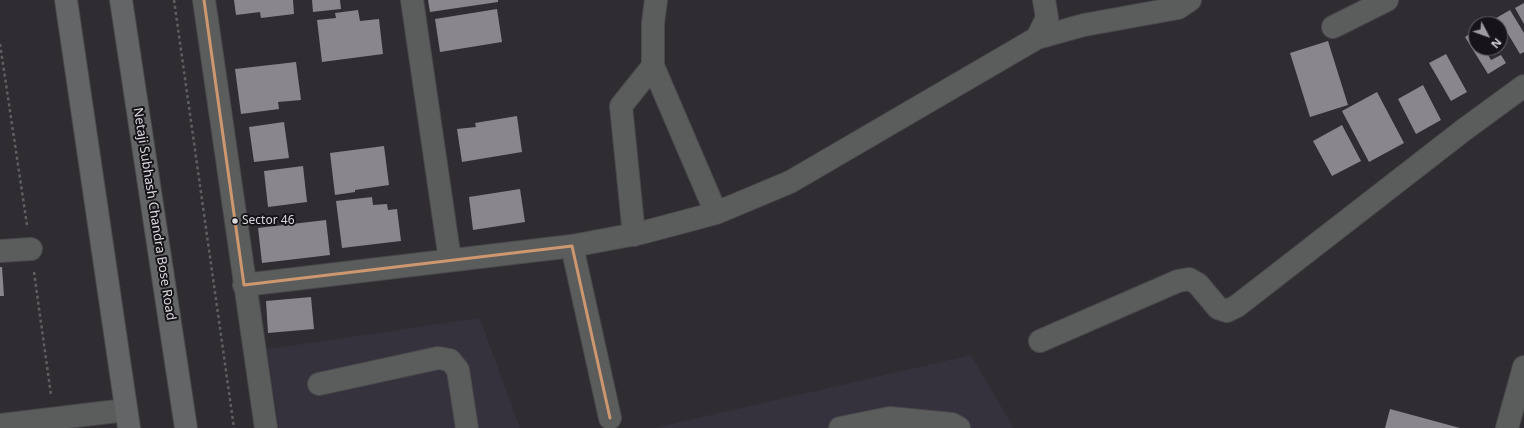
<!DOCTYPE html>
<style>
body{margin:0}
#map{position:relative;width:1524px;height:428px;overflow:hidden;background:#2f2d31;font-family:"Noto Sans",sans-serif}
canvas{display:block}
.north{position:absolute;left:1468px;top:16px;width:40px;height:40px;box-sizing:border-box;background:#161418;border:1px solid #646267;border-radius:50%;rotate:131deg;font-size:11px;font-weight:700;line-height:16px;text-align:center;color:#dad8dd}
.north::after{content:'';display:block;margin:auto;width:14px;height:18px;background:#9e9ca1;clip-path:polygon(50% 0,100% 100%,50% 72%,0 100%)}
</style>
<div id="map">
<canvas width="1524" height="428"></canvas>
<div class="north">N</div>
</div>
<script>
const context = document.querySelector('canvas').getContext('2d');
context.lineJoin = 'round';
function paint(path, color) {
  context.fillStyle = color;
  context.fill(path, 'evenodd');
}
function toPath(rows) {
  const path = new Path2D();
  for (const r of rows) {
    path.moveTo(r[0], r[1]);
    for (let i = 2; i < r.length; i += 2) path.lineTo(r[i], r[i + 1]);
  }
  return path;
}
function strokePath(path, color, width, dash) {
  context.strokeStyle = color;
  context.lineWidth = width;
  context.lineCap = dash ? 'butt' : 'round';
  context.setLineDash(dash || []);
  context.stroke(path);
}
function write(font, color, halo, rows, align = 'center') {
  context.font = font + ' "Noto Sans",sans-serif';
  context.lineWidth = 4;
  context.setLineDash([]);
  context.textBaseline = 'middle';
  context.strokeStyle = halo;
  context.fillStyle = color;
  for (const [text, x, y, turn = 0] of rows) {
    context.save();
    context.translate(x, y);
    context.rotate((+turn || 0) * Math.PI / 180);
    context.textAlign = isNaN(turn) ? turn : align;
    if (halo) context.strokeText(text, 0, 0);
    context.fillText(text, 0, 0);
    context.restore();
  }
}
const built = toPath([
 [480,318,520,428,279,428,267,349],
 [971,355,1014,428,654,428]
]);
const building = toPath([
 [234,0,293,0,294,14,261,18,260,12,236,15],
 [312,0,340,0,341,9,313,12],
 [428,0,498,0,498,2,430,12],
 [1524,3,1524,24,1515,8],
 [497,9,502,42,440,52,435,19],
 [358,10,360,21,379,19,383,54,322,62,317,20,336,18,335,13],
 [1510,10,1524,33,1524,52,1520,54,1505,29,1500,32,1500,24,1486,24],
 [1476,30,1476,48,1484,48,1491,60,1501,55,1506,63,1488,74,1465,37],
 [1328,41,1348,105,1310,117,1290,53],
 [1446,54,1467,92,1451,101,1429,63],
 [296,62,301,100,278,102,279,109,241,114,235,69],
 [1423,85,1441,120,1416,134,1398,99],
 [1377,92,1404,143,1369,162,1342,111],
 [517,116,522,152,462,162,457,129,476,127,475,123],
 [284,122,289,158,254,162,249,127],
 [1342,125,1361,161,1332,176,1313,141],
 [384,146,389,185,355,190,355,192,335,195,330,153],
 [303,166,307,202,268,207,264,171],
 [520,189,525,222,473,230,469,197],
 [372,197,373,205,387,204,388,210,397,209,401,241,342,248,336,201],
 [326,220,330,255,262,263,258,228],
 [0,267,2,267,4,296,0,296],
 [311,297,314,329,268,333,266,301],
 [1390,409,1460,428,1385,428]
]);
const path = toPath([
 [174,0,234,428],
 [0,44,27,225],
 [34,272,51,395]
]);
const minor = toPath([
 [204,0,266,428],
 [412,0,450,260],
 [656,0,653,23,653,66,716,213],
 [1333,27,1387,0],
 [1037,38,1047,18,1044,0],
 [634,235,621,106,653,66],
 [572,246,641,233,716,213,790,182,1037,38,1084,25,1178,8,1190,0],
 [0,251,31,249],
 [244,285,572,246,610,418],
 [1040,341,1178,281,1189,279,1198,284,1218,308,1227,311,1237,306,1465,129,1524,86],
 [319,384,438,358,450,360,458,370,467,428],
 [0,425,126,410],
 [840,428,890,418,952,424,959,428],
 [1507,428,1524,367]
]);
const major = toPath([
 [66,0,129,428],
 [121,0,186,428]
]);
const bus1 = toPath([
 [204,0,244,285,572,246,610,418]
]);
const markers = [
 [235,221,3.5,"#dad8dd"]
];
const busNames = [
 ["Sector 46",242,221]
];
const streetNames = [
 ["Netaji Subhash Chandra Bose Road",154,214,81]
];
paint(built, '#35313d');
paint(building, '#89878b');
strokePath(minor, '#4a494c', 24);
strokePath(major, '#4a494c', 24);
strokePath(path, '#5f5f61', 2.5, [3, 3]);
strokePath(minor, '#5b5d5c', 22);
strokePath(major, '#646566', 22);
strokePath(bus1, '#cd976f', 3);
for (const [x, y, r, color] of markers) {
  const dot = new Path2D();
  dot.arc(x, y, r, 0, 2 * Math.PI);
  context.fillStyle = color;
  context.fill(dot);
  strokePath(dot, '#161418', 1.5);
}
write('12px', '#dad8dd', '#161418', busNames, 'left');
write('13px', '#dad8dd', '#161418', streetNames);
</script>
